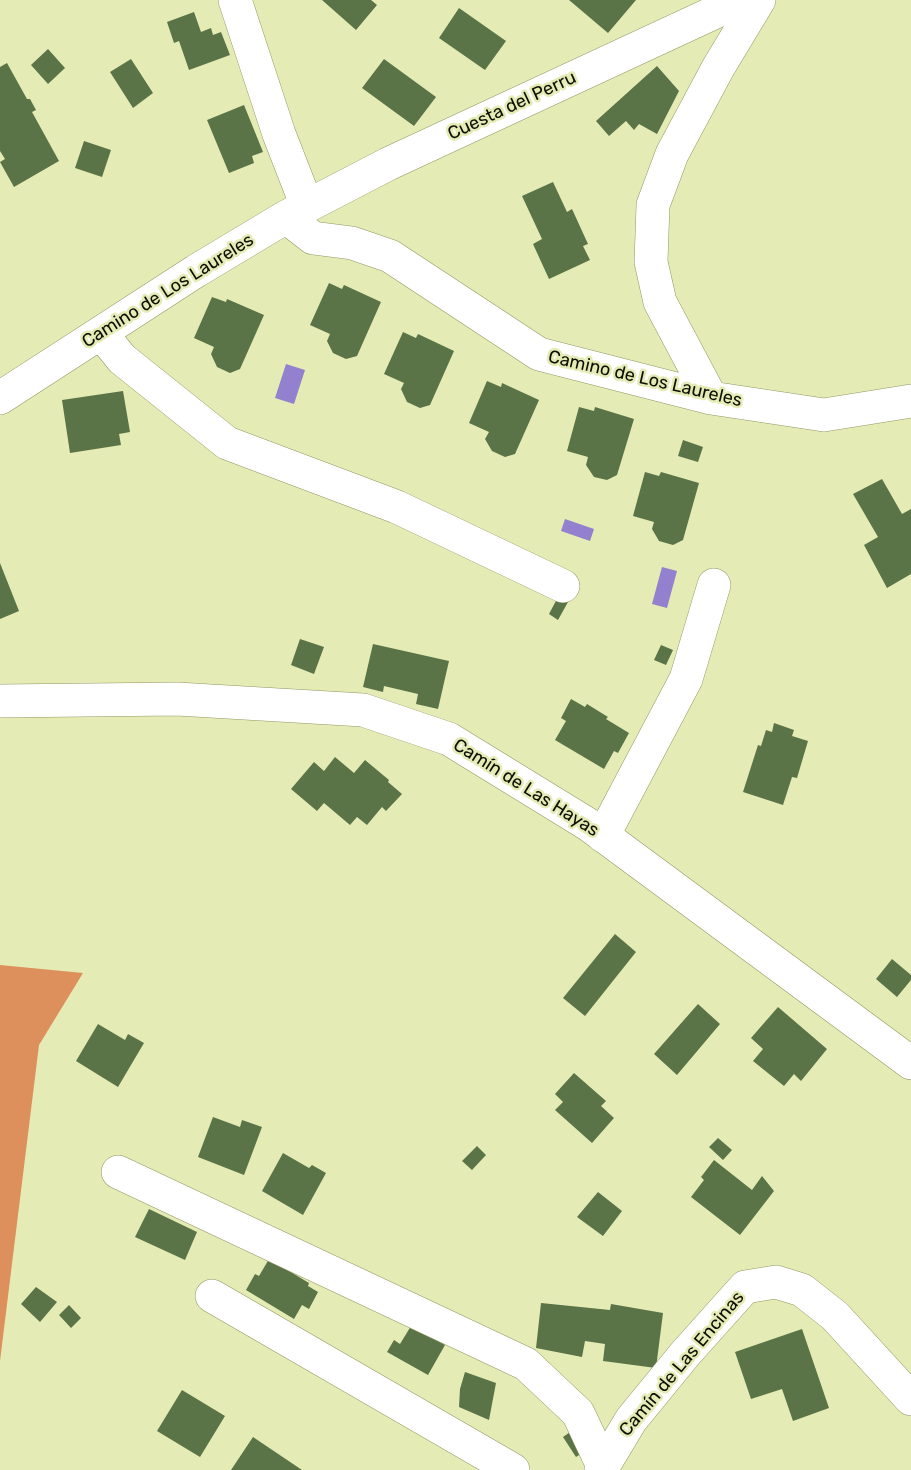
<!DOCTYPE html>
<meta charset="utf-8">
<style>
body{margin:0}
canvas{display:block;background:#e4ebb4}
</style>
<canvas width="911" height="1470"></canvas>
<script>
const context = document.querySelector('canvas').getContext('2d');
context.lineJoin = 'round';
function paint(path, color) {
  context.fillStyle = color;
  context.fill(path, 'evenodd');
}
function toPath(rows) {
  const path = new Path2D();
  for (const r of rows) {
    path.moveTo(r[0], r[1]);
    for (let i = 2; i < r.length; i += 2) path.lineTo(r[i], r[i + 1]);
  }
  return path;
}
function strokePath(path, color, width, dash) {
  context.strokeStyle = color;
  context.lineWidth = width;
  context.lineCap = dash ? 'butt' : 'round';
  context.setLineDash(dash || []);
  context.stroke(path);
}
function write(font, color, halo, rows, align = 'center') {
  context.font = font + ' Rubik,sans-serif';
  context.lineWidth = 5;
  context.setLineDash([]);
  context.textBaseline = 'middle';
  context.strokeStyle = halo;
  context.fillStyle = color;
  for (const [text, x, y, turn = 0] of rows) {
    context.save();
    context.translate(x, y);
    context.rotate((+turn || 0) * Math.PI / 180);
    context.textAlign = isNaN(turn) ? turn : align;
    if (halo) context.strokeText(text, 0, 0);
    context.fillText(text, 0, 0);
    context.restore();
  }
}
const forest = toPath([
 [0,965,83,973,39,1045,0,1361]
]);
const water = toPath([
 [286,364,305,370,294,404,275,398],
 [565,519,594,529,590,541,561,531],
 [662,567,677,571,667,608,652,604]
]);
const building = toPath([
 [322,0,371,0,377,5,356,30],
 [569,0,636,0,608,33],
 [459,8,506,41,485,70,439,38],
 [194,12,201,32,211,28,213,35,221,32,230,55,189,70,179,41,174,43,167,22],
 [48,49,65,68,48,84,31,65],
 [131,59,153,93,133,108,110,72],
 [384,59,436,97,414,126,362,88],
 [7,63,27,99,30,99,36,110,32,112,59,161,14,187,0,162,5,159,0,151,0,67],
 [657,66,679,91,657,134,639,124,634,130,626,121,609,136,596,121],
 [244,105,263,152,252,156,254,163,229,173,207,120],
 [84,141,111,150,102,177,75,168],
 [553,182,567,212,572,209,588,244,583,246,590,260,549,279,533,244,542,239,522,196],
 [329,283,342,289,344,285,381,302,357,356,346,359,333,353,327,341,330,334,310,325],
 [212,297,226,302,227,299,264,315,240,369,230,373,217,367,211,354,214,347,194,338],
 [403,332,416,338,418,334,454,351,430,405,420,408,407,402,401,389,404,383,384,374],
 [487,381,501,387,502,383,539,400,515,454,505,457,492,451,485,439,489,432,469,423],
 [123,391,130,432,119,434,121,445,70,453,62,400],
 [579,407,594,411,595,407,634,419,617,475,607,480,594,477,586,465,588,457,567,451],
 [683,440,703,447,698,462,678,456],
 [645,472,659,476,661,472,699,483,683,540,673,545,659,541,652,529,654,522,633,516],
 [882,479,902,514,911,509,911,574,887,588,864,545,878,537,853,494],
 [0,563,19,611,0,619],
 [558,597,568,602,558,620,549,614],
 [300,639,324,647,314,674,291,665],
 [373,644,449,661,438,709,416,704,418,694,384,686,383,692,363,687],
 [661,645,673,650,666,665,654,660],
 [571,699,585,707,587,704,608,717,606,719,629,733,618,753,614,751,604,769,555,740,566,721,561,718],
 [774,723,794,730,792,736,808,741,797,778,792,777,783,805,743,792,758,745,761,746,766,730,772,732],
 [335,757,354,773,365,760,389,780,388,782,402,794,386,811,382,807,367,825,357,817,350,825,324,803,317,811,291,789,314,762,324,771],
 [615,934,636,952,585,1016,563,998],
 [892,959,911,975,911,980,897,997,876,979],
 [698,1004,720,1024,677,1075,654,1054],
 [778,1007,827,1049,801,1081,794,1074,784,1086,753,1061,763,1049,751,1038],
 [98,1024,125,1040,128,1034,144,1043,118,1087,76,1061],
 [574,1073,606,1101,601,1106,614,1118,592,1143,555,1110,563,1102,555,1094],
 [213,1117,240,1127,242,1120,262,1127,244,1175,198,1157],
 [718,1138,732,1150,723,1160,709,1147],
 [477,1146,486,1155,472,1170,462,1161],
 [283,1153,309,1168,312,1165,326,1173,303,1215,262,1191],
 [714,1160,752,1190,762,1176,774,1191,740,1235,691,1197,704,1180,701,1177],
 [598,1192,622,1211,603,1236,577,1217],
 [149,1209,197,1232,185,1260,135,1237],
 [269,1259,309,1283,308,1286,318,1292,309,1309,302,1305,294,1319,246,1290,255,1274,259,1276],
 [36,1287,57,1302,40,1322,21,1304],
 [541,1303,610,1310,611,1304,663,1313,656,1368,603,1361,605,1344,585,1341,582,1357,536,1348],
 [69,1305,81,1318,71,1328,59,1315],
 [411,1326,445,1345,428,1375,387,1352,394,1340,400,1344],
 [802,1329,829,1408,793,1421,782,1389,751,1399,735,1352],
 [465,1372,496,1383,489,1420,459,1407,460,1389],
 [182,1390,225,1416,200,1457,157,1431],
 [576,1428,588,1449,576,1457,563,1437],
 [253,1437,302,1470,231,1470]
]);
const minor = toPath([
 [235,0,279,134,307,206],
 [286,217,388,164,741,0],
 [101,333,122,359,227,443,397,507,563,586],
 [0,398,196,271,286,217,313,238,352,243,390,256,539,354,711,398,824,415,911,401],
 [711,398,660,302,651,262,653,205,672,154,718,68,759,0],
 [0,701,177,699,363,710,449,739,589,825,911,1063],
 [603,836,686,679,714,585],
 [118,1172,526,1364,578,1413,603,1466],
 [212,1296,513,1470],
 [601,1470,631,1420,685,1354,745,1287,776,1282,802,1290,835,1316,911,1399]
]);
const streetNames = [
 ["Cuesta del Perru",512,106,-25],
 ["Camino de Los Laureles",168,291,-32],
 ["Camino de Los Laureles",645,379,13],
 ["Camín de Las Hayas",526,788,32],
 ["Camín de Las Encinas",682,1364,-50]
];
paint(forest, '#dd905c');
paint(water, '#9381cf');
paint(building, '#5a7448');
strokePath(minor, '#939865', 34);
strokePath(minor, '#fff', 33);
write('18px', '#0d0e00', '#e4ebb4', streetNames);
</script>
